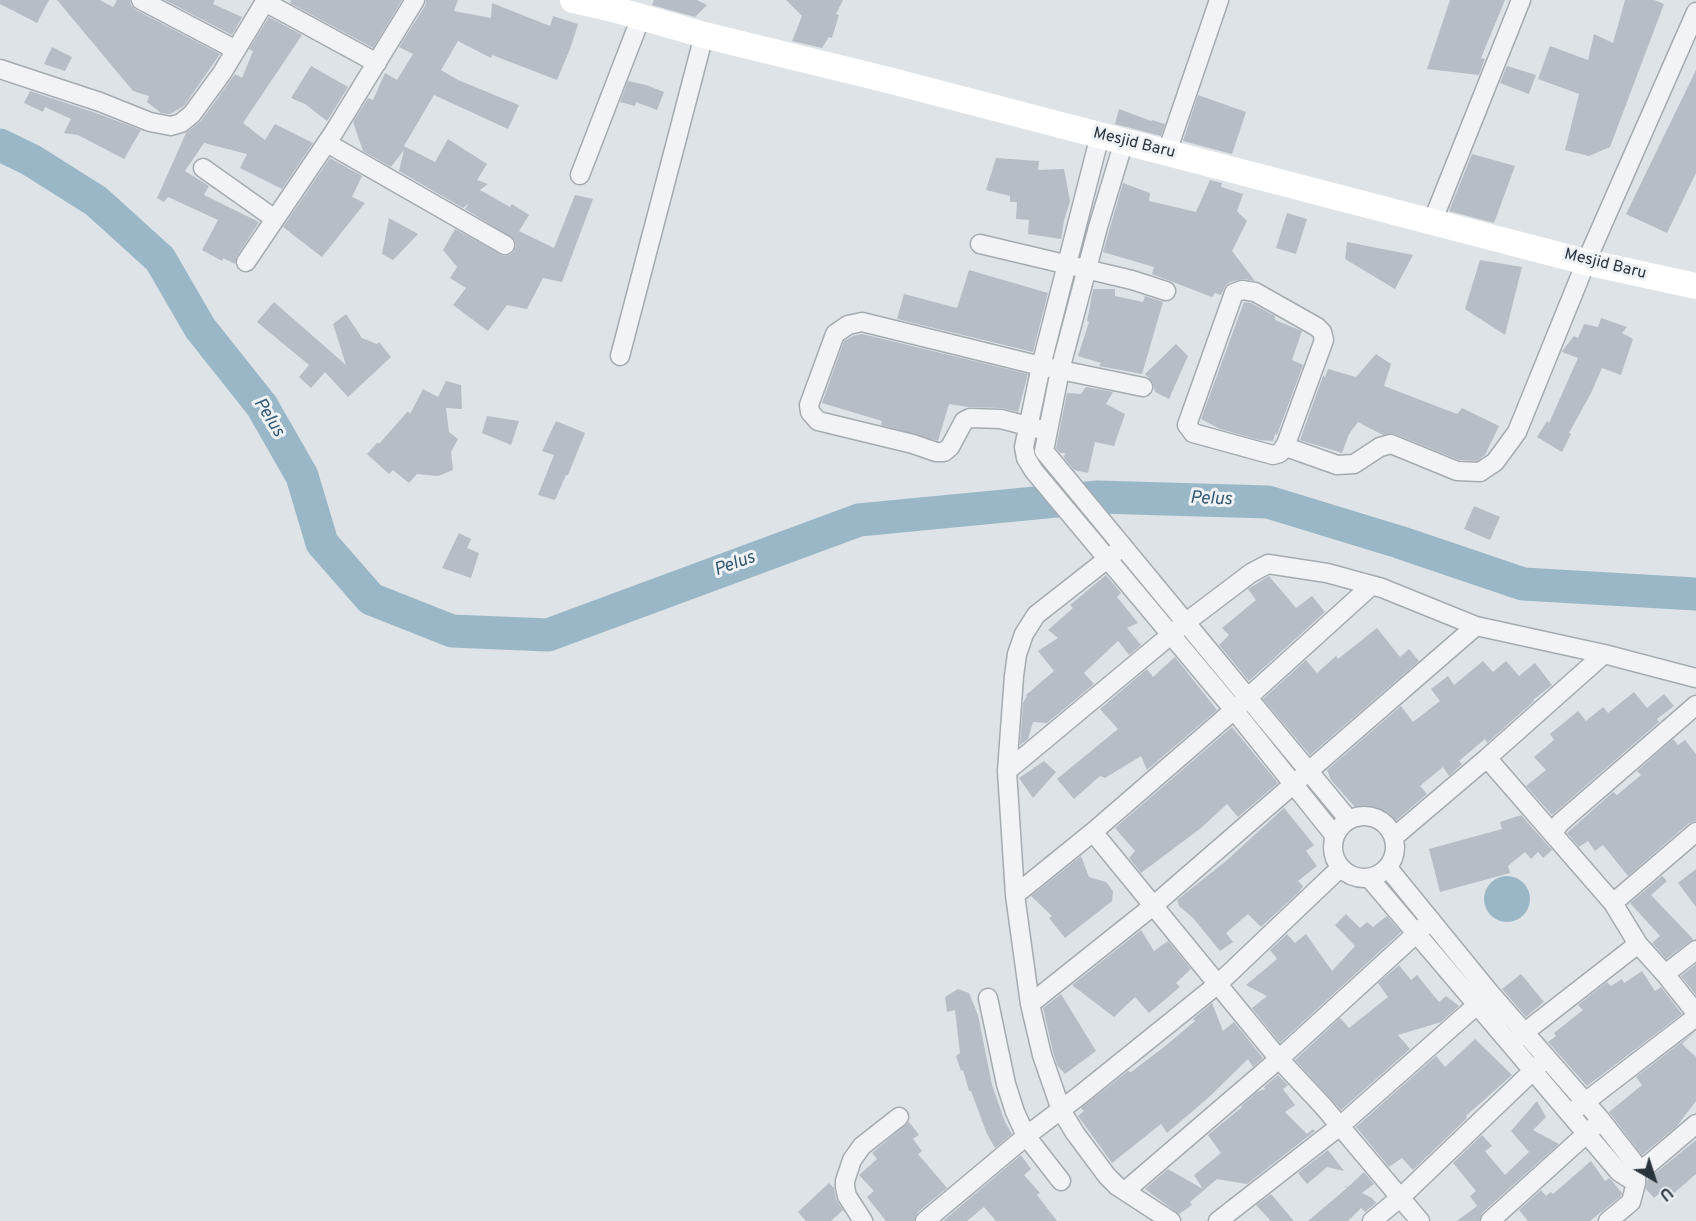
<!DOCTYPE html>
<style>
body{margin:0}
#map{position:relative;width:1696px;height:1221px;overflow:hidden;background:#dee3e7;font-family:Overpass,sans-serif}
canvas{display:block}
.north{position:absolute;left:1624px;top:1149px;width:60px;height:60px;-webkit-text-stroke:4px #eef2f5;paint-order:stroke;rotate:141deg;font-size:16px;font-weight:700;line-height:24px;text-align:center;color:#28333e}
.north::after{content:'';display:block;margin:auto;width:21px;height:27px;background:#28333e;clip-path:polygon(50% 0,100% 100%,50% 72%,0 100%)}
</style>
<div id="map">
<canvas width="1696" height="1221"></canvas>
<div class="north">U</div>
</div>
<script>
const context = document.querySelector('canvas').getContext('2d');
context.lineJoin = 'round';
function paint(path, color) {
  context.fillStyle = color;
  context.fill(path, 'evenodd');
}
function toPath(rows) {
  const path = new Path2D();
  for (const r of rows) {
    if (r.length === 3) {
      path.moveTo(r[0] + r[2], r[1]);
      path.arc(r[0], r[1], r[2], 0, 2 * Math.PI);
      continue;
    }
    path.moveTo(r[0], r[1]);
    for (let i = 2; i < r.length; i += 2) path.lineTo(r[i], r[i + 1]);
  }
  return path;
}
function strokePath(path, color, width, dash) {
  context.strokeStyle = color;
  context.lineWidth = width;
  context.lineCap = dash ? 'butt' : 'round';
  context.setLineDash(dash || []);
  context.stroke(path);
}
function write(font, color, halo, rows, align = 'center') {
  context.font = font + ' Overpass,sans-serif';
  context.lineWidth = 6;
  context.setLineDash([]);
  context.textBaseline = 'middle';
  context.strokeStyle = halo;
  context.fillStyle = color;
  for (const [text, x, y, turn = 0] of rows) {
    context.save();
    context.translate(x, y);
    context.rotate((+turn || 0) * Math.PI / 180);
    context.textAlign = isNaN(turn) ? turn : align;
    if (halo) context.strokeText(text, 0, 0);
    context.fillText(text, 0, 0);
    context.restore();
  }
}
const water = toPath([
 [1507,899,23]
]);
const river = toPath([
 [0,145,31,160,96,201,160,259,200,328,262,406,302,476,322,543,371,599,452,631,548,635,859,520,1098,497,1268,502,1399,542,1523,584,1696,594]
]);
const building = toPath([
 [0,0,49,0,37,23,0,4],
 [57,0,100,0,113,7,117,0,130,0,131,5,136,10,220,54,184,106,170,114,161,113,147,102,149,96,133,91],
 [165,0,215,0,213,4,242,17,232,35],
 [291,0,402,0,373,48,290,3],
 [426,0,458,0,454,11,491,18,492,3,550,26,553,16,578,24,570,49,557,80,492,55,491,58,458,41,441,70,458,80,519,105,508,129,434,95,404,146,435,162,448,139,487,164,477,180,488,184,480,190,510,207,512,204,529,215,519,231,554,248,575,195,593,199,562,282,543,278,527,309,507,305,488,331,453,305,466,288,450,278,457,267,443,250,455,229,504,256,510,255,514,251,516,246,514,239,465,209,469,203,463,208,399,171,404,150,391,167,363,151,353,122,368,98,373,100,385,73,397,80,413,54,399,47,425,6],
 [654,0,697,0,707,5,695,17,652,5],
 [786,0,843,0,836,14,839,15,832,38,829,37,822,48,792,41,802,16],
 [1450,0,1505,0,1481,58,1485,59,1479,75,1427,69],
 [1625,0,1654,0,1664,4,1610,147,1589,156,1565,150,1579,94,1538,79,1550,46,1588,60,1594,34,1613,43],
 [269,17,302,35,243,123,265,140,275,124,313,143,282,189,240,168,247,154,204,143,185,171,209,186,204,195,259,222,237,256,235,264,223,258,222,261,202,250,218,220,168,197,164,202,157,198,186,133,201,121,235,74,242,78,253,51,249,49],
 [52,47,72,57,65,71,44,64],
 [311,66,348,87,327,121,305,104,291,98],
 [1507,66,1536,75,1529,94,1500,83],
 [1696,70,1696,173,1667,233,1626,214],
 [628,81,646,85,664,92,657,110,636,102,635,106,620,102],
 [30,91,96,113,141,130,124,159,78,135,64,133,71,119,45,107,43,112,24,103],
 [1198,95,1246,112,1232,154,1183,141],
 [1119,109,1151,121,1152,120,1165,124,1161,136,1115,124],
 [1472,154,1515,166,1494,223,1449,211],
 [330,158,362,176,352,197,365,203,322,257,283,227],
 [996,158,1039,161,1038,170,1064,169,1070,201,1064,221,1061,239,1028,234,1029,220,1016,219,1017,202,1010,202,1010,196,986,190],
 [1210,180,1222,183,1221,187,1243,194,1237,211,1247,221,1232,251,1255,281,1243,279,1230,282,1226,285,1221,295,1215,293,1212,297,1152,274,1154,267,1103,252,1123,183,1150,193,1149,201,1196,212],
 [1287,213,1307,219,1296,254,1276,248],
 [389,218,418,234,393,260,382,254],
 [1347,242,1413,255,1395,289,1345,259],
 [1480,260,1522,267,1505,335,1465,309],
 [969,270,1048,293,1033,352,897,319,904,294,957,308],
 [1093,289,1115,289,1115,296,1143,302,1145,296,1163,302,1142,374,1099,366,1101,363,1078,356,1089,322,1087,321],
 [274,302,346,365,333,324,346,314,362,338,377,344,379,342,391,357,348,397,325,372,311,388,299,377,309,365,257,322],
 [1243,302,1251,303,1275,316,1275,320,1302,331,1292,360,1303,365,1277,435,1275,434,1273,441,1259,440,1220,429,1201,419,1244,302],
 [1601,318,1627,327,1622,333,1633,339,1621,375,1602,368,1591,393,1569,433,1571,434,1562,452,1537,437,1547,421,1549,423,1578,358,1562,352,1563,350,1574,336,1578,338,1584,324,1598,327],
 [862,334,1028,374,1018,412,1002,408,968,407,949,404,938,441,881,425,882,421,822,403,844,341,853,336],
 [1176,344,1188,356,1169,399,1155,392,1153,383,1145,374],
 [1376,354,1391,364,1384,386,1457,414,1462,408,1499,426,1485,455,1477,461,1459,460,1395,434,1383,435,1358,422,1349,434,1342,453,1300,440,1323,376,1325,377,1328,369,1356,377],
 [446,381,461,385,462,409,446,408,449,432,458,439,451,452,453,470,438,476,417,474,409,483,393,470,389,474,367,454,378,442,379,444,408,411,410,414,423,389,438,397],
 [1086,387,1113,392,1106,404,1125,414,1114,446,1095,442,1088,473,1074,470,1064,458,1065,453,1060,453,1056,448,1067,393,1081,394],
 [487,416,519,421,511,445,482,433],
 [556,421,585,433,568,475,566,475,555,500,538,495,554,455,542,451],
 [1474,506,1500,517,1490,540,1464,529],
 [459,533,471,539,467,548,479,553,471,578,442,568],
 [1106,575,1121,593,1117,597,1138,623,1127,628,1141,645,1129,655,1118,641,1084,673,1094,684,1047,723,1033,722,1028,739,1020,745,1023,703,1027,696,1026,695,1054,671,1038,651,1058,638,1048,630,1073,608,1070,605],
 [1269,576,1296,608,1312,596,1325,612,1249,681,1219,645,1229,635,1222,628,1256,600,1248,589],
 [1377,628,1400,657,1409,649,1419,661,1310,755,1263,699,1306,660,1317,673,1336,656,1338,659],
 [1175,657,1217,710,1147,770,1141,756,1105,778,1100,776,1074,799,1057,779,1118,729,1100,709,1147,669,1153,677],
 [1483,661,1493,672,1506,661,1519,676,1535,663,1552,685,1533,700,1534,701,1487,743,1485,739,1459,761,1462,764,1449,776,1443,767,1420,786,1427,794,1392,824,1383,813,1380,815,1372,807,1362,815,1331,780,1327,770,1401,706,1413,722,1440,701,1431,689,1448,676,1454,685],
 [1634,692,1647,708,1664,694,1674,706,1657,719,1659,722,1552,815,1526,786,1546,770,1534,757,1554,740,1550,734,1578,711,1586,721,1603,707,1608,713],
 [1232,727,1278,783,1238,817,1227,804,1201,828,1141,873,1129,858,1135,851,1115,828],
 [1673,739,1678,745,1685,740,1696,754,1696,821,1689,823,1628,876,1603,845,1595,851,1588,841,1579,847,1567,833,1613,792,1617,795,1641,775,1637,771],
 [1044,761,1056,772,1033,798,1019,778],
 [1284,808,1314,845,1306,851,1317,866,1298,881,1303,886,1299,892,1261,927,1248,914,1226,933,1233,942,1220,951,1193,918,1179,906,1177,900,1226,861],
 [1521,815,1552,850,1543,858,1538,852,1531,859,1525,852,1508,866,1510,873,1440,892,1429,849,1502,829,1500,822],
 [1081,856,1089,877,1106,882,1113,891,1112,901,1065,938,1049,918,1052,916,1031,896],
 [1696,869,1696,907,1678,883],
 [1662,876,1667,881,1651,895,1693,939,1666,959,1652,943,1660,936,1630,903],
 [1346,914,1360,928,1367,922,1373,927,1387,916,1401,932,1280,1043,1252,1008,1267,996,1246,985,1277,959,1270,950,1287,934,1295,943,1306,934,1332,971,1355,946,1335,925],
 [1141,930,1154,951,1168,941,1191,969,1176,983,1180,987,1149,1013,1135,997,1114,1017,1072,985],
 [1696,964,1696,995,1681,976],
 [1399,965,1411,980,1417,975,1439,1002,1446,996,1459,1006,1441,1022,1398,1035,1410,1049,1341,1110,1295,1060,1340,1018,1349,1028,1388,997,1378,983],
 [1642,971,1655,991,1661,987,1682,1014,1587,1086,1548,1042,1556,1036,1554,1033,1583,1010,1578,1005,1607,982,1611,986,1622,979,1624,983],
 [1521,974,1544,1002,1526,1017,1502,989],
 [958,989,969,993,978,1015,992,1085,1005,1122,1012,1134,995,1148,987,1134,971,1091,969,1091,963,1070,961,1071,956,1056,960,1053,955,1010,947,1012,945,997],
 [1061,994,1096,1051,1065,1074,1057,1065,1053,1052,1043,1008],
 [1212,1003,1223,1031,1234,1022,1263,1058,1253,1067,1248,1059,1208,1098,1167,1133,1161,1124,1112,1163,1078,1116,1084,1111,1081,1108,1128,1071,1131,1072,1164,1047,1195,1021,1193,1019],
 [1696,1031,1682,1044,1696,1057,1696,1101,1677,1126,1642,1155,1609,1112,1642,1085,1636,1077],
 [1475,1039,1512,1075,1466,1116,1467,1118,1413,1170,1402,1158,1389,1167,1356,1127,1436,1056,1445,1067],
 [1278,1075,1288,1085,1283,1089,1295,1105,1285,1112,1307,1134,1313,1129,1315,1131,1247,1184,1217,1179,1190,1202,1192,1205,1179,1214,1145,1189,1168,1169,1203,1189,1194,1175,1221,1153,1208,1135,1242,1107,1241,1106,1257,1092,1265,1089,1264,1087],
 [1537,1101,1546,1117,1533,1130,1559,1144,1482,1213,1479,1221,1457,1221,1477,1206,1470,1196,1476,1191,1453,1163,1482,1135,1492,1146,1485,1151,1505,1175,1529,1152,1511,1131],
 [909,1122,919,1135,913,1139,922,1151,918,1154,947,1188,918,1212,914,1221,886,1221,867,1197,874,1191,859,1175,877,1159,872,1153],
 [1696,1140,1696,1174,1666,1200,1660,1193,1654,1198,1646,1189,1647,1180],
 [1328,1150,1344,1171,1327,1167,1307,1184,1298,1173],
 [1021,1155,1031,1169,1024,1175,1040,1193,1037,1195,1057,1221,996,1221,984,1207,967,1221,943,1221],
 [1591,1161,1605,1181,1609,1178,1613,1182,1622,1193,1621,1196,1590,1221,1528,1221,1519,1210,1541,1190,1546,1196,1551,1192,1553,1194],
 [1364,1172,1374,1184,1362,1193,1372,1198,1376,1203,1365,1212,1361,1208,1348,1221,1308,1221,1347,1188,1345,1186,1348,1187],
 [829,1183,834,1188,836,1199,843,1210,831,1221,806,1221,798,1212],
 [1271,1194,1294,1221,1271,1221,1256,1205]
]);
const street = toPath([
 [141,0,236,50],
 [265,2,377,63],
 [0,69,100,102,150,122,171,126,181,123,192,114,222,73,266,0],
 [1100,135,1041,366,1024,447,1026,458,1034,471,1234,710,1335,836],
 [1124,141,1098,227,1060,370,1044,451,1349,820],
 [327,143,505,245],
 [1167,152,1219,0],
 [203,168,275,219],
 [580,175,641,17],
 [1433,220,1521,0],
 [980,244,1132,280,1166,291],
 [246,262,334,132,415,0],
 [1242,290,1255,292,1317,327,1322,332,1324,340,1286,444,1280,453,1273,455,1193,433,1187,425,1234,293,1242,290],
 [620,356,704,35],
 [1039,429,1001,419,970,418,964,421,950,447,944,452,936,452,913,444,818,421,810,412,809,405,835,334,848,325,862,322,1041,366,1143,387],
 [1286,444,1289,448,1337,465,1354,464,1380,447,1391,444,1457,471,1480,472,1495,462,1517,432,1586,262,1696,12],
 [1115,553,1036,615,1024,634,1017,654,1014,676,1007,771,1015,895,1030,1004,1042,1055,1061,1110,1075,1133,1107,1176,1117,1186,1171,1221],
 [1487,758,1613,903,1638,944,1665,974,1696,1013],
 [1007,771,1185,623,1251,573,1268,564,1327,573,1382,588,1476,626,1604,654,1696,678],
 [1364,847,31],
 [1093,832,1279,1059,1323,1106,1420,1221],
 [1552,833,1561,822,1696,705],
 [1394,837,1487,758,1604,654],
 [1388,868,1490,993,1601,1120,1633,1161,1636,1171,1636,1183,1631,1202,1608,1221],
 [1370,879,1619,1172,1636,1183],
 [1015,895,1093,832,1234,710,1371,586],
 [1613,903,1696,832],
 [1665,974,1696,950],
 [988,998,1006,1084,1015,1112,1026,1136,1061,1181],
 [1030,1004,1153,906,1476,626],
 [1516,1039,1638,944],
 [1576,1109,1696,1017],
 [1636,1171,1649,1164,1696,1124],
 [1125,1191,1279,1059,1431,920],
 [863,1221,847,1196,845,1187,845,1181,852,1160,862,1146,899,1117],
 [925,1221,1030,1133,1079,1096,1218,984,1340,868],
 [1218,1221,1340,1126,1487,996],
 [1372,1221,1401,1197,1539,1065],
 [1490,1221,1595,1126]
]);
const secondary = toPath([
 [573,0,613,9,704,35,888,80,1586,262,1696,286]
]);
const streetNames = [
 ["Mesjid Baru",1134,144,14],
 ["Mesjid Baru",1605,265,14]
];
const waterNames = [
 ["Pelus",268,418,58],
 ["Pelus",1211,500,2],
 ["Pelus",735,565,-20]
];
paint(water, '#9ab7c7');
strokePath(river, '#9ab7c7', 33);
paint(building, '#b6bdc4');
strokePath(street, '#a4abb1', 21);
strokePath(street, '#f1f3f6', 18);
strokePath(secondary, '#fff', 26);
write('16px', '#28333e', '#eef2f5', streetNames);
write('italic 18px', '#335871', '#eef2f5', waterNames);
</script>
